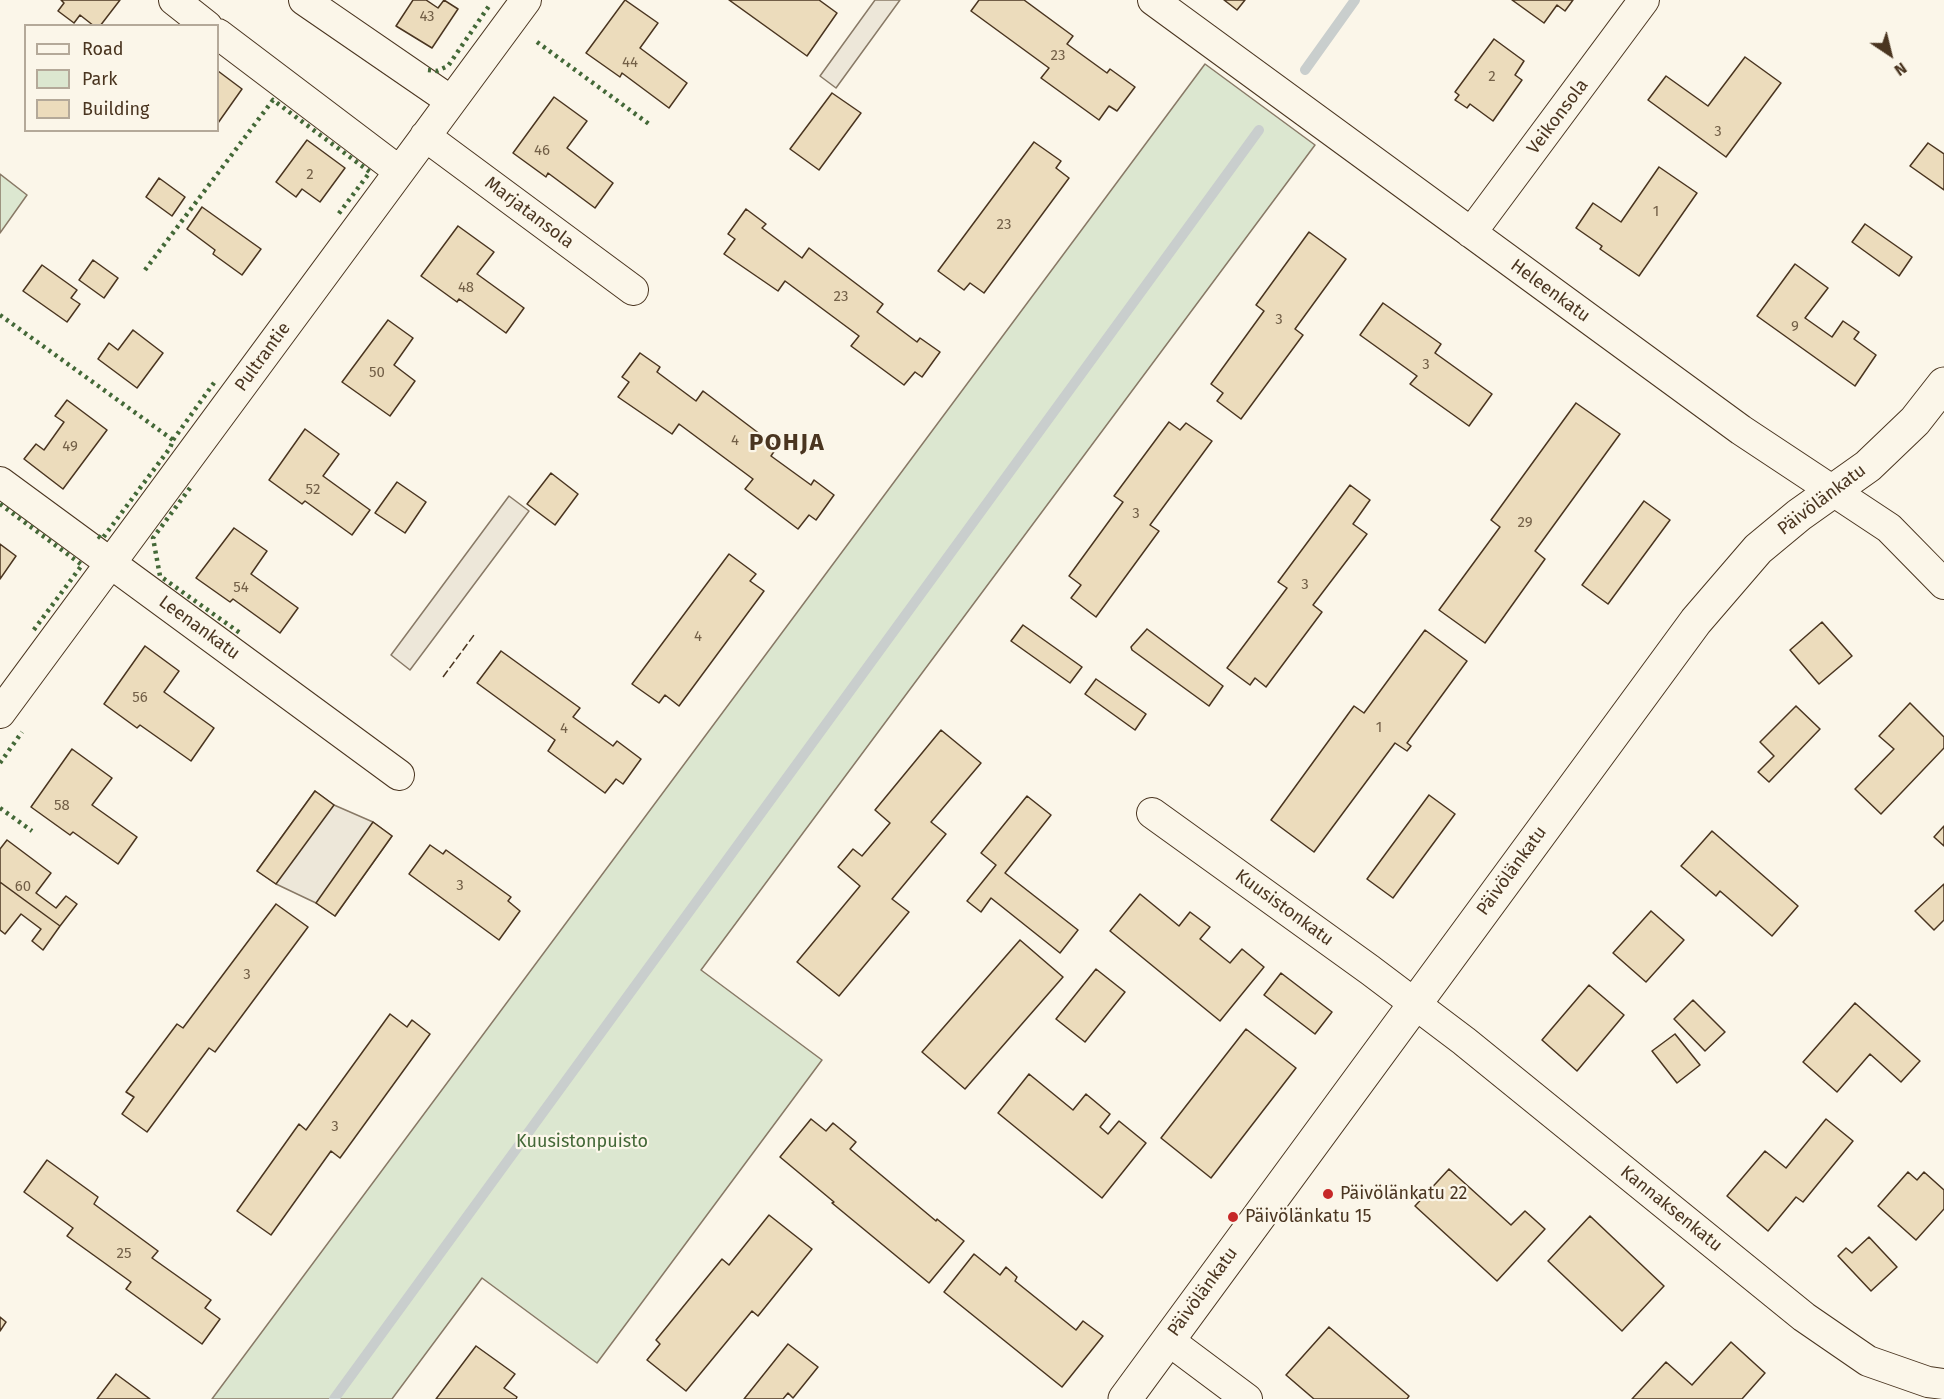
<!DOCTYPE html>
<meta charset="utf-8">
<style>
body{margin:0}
#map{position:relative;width:1944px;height:1399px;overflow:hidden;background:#fbf6e9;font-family:"Fira Sans",sans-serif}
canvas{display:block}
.legend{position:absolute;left:24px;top:24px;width:195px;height:108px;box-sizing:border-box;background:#fbf6e9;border:2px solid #b4a999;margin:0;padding:8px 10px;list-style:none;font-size:18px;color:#4a3520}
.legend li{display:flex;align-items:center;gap:12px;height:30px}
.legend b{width:30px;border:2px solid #b4a999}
.north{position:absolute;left:1860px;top:24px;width:60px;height:60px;-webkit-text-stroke:4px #fbf6e9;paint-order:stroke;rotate:145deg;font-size:16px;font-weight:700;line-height:24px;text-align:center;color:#4a3520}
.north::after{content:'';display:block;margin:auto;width:21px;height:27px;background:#4a3520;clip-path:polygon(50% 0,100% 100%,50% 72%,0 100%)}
</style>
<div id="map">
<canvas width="1944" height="1399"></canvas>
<ul class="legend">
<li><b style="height:8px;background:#fbf6e9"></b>Road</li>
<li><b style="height:16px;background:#dce7d0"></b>Park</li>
<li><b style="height:16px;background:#ecdcbc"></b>Building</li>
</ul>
<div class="north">N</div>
</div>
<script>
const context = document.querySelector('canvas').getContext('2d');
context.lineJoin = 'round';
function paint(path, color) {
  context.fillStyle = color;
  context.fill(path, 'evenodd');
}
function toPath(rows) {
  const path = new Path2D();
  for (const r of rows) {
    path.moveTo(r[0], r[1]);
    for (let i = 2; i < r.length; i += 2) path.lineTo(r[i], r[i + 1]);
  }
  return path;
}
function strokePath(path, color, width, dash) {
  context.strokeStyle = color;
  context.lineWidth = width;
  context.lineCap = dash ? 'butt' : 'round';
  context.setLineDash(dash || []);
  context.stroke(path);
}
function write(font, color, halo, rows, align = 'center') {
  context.font = font + ' "Fira Sans",sans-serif';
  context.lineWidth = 4.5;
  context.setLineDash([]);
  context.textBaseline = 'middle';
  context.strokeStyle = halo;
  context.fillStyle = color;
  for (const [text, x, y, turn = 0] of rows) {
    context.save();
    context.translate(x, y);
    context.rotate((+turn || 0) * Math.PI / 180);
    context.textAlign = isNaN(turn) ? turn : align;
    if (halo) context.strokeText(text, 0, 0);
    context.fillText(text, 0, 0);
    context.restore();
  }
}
const green = toPath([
 [1205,64,1315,145,701,970,822,1060,597,1363,482,1278,392,1399,212,1399,1205,64],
 [0,174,27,195,0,233,0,174]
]);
const parking = toPath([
 [875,0,900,0,836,88,820,76,875,0],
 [509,496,529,511,410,670,391,655,509,496],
 [315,791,334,805,373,822,392,836,335,916,316,903,276,884,257,871,315,791]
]);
const stream = toPath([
 [1305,70,1355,0],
 [334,1399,1259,130]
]);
const building = toPath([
 [61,0,120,0,100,26,94,26,80,15,74,23,58,11,64,3,61,0],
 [413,0,426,0,438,8,444,0,458,9,432,48,396,26,413,0],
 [625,0,658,23,640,48,687,83,669,108,622,73,620,77,586,53,625,0],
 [729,0,819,0,837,13,807,56,729,0],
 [979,0,1024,0,1073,36,1067,44,1107,73,1110,69,1135,87,1117,111,1109,106,1099,120,1041,78,1049,68,971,11,979,0],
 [1224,0,1245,0,1237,10,1224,0],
 [1512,0,1573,0,1565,11,1557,5,1544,23,1512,0],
 [1494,39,1524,61,1515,75,1522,80,1493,121,1470,104,1467,108,1455,100,1459,95,1455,92,1494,39],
 [1745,57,1781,83,1726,157,1648,100,1666,76,1708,106,1745,57],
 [218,71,242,89,218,123,218,71],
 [832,93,861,113,819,170,790,149,832,93],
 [554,97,587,121,567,148,613,183,595,208,548,173,546,177,513,153,554,97],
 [307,140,345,168,320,202,302,189,296,197,276,182,307,140],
 [1034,142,1061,161,1056,168,1069,178,984,293,970,283,964,290,938,271,1034,142],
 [1928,143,1944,154,1944,190,1910,166,1928,143],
 [1659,167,1697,193,1639,276,1600,249,1602,246,1576,228,1593,203,1621,222,1659,167],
 [159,178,185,197,172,216,146,197,159,178],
 [202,207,261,249,242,275,213,254,215,250,187,229,202,207],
 [746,209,766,224,762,228,802,258,809,248,883,304,877,312,917,342,920,338,940,352,922,377,915,372,904,385,851,346,859,336,785,281,778,291,724,254,735,239,728,234,746,209],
 [1865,224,1912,257,1899,276,1852,242,1865,224],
 [458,226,494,252,477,274,524,308,506,333,459,299,457,302,421,276,458,226],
 [1309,232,1346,259,1295,329,1303,335,1241,419,1217,401,1223,393,1211,384,1264,311,1256,305,1309,232],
 [93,260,118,278,104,298,79,280,93,260],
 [1795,264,1828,288,1805,318,1832,337,1843,321,1859,332,1854,339,1876,355,1855,386,1757,316,1795,264],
 [42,265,77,290,71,298,80,304,67,322,23,291,42,265],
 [1383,303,1441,344,1435,353,1492,394,1469,426,1410,384,1417,376,1360,335,1383,303],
 [388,320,413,338,394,365,415,381,390,416,342,382,388,320],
 [133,330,163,353,137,388,98,359,109,343,118,350,133,330],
 [640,353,660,367,657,372,696,401,703,391,777,447,771,456,811,485,814,480,834,495,816,520,809,515,798,529,745,489,753,479,679,424,672,434,618,397,629,382,622,377,640,353],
 [67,400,107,430,63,489,24,459,36,444,44,450,64,422,55,416,67,400],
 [1576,403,1620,434,1535,551,1545,559,1485,643,1439,610,1500,527,1491,520,1576,403],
 [1169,422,1180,430,1186,423,1212,441,1150,525,1159,531,1096,617,1071,598,1081,585,1069,576,1123,502,1114,496,1169,422],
 [305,429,339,454,323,476,370,510,352,535,305,501,302,504,269,480,305,429],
 [551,473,578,494,555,525,527,504,551,473],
 [397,482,426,502,405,533,375,513,397,482],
 [1350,485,1370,500,1353,524,1367,534,1313,605,1322,612,1266,687,1255,678,1250,685,1227,668,1287,588,1278,582,1350,485],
 [1644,501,1670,520,1608,604,1582,585,1644,501],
 [234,528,267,551,251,574,298,608,280,633,233,599,230,602,196,578,234,528],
 [0,544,16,556,0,579,0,544],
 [729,554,756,574,750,581,764,591,679,706,665,695,659,703,632,684,729,554],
 [1822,622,1852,656,1819,684,1790,650,1822,622],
 [1023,625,1082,667,1070,683,1011,641,1023,625],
 [1147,629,1223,686,1209,706,1132,650,1131,647,1147,629],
 [1425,630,1467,661,1407,743,1411,746,1407,751,1395,743,1314,852,1271,820,1354,706,1364,713,1425,630],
 [145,646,179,671,164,692,214,728,191,761,140,725,137,728,104,704,145,646],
 [501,651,580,708,573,717,613,746,617,741,641,759,623,784,616,779,605,793,548,751,555,740,477,683,501,651],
 [1096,679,1146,714,1135,730,1085,694,1096,679],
 [1910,703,1944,737,1944,748,1881,814,1855,789,1894,749,1879,736,1910,703],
 [1796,706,1820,729,1769,782,1758,772,1774,756,1760,742,1796,706],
 [941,730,981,763,931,822,946,834,892,899,909,912,839,996,797,962,860,886,838,867,853,849,862,856,890,823,875,810,941,730],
 [72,749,112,778,92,805,137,837,118,864,73,832,70,835,31,807,72,749],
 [315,791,334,805,276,884,257,871,315,791],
 [1429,795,1455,814,1393,898,1367,879,1429,795],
 [1027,796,1051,815,1005,873,1078,930,1060,953,991,898,981,912,967,901,996,865,981,853,1027,796],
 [373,822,392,836,335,916,316,903,373,822],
 [1944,826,1944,846,1934,837,1944,826],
 [1712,831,1798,906,1772,936,1720,891,1716,896,1681,866,1712,831],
 [7,840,51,873,36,893,56,908,66,896,77,904,60,926,0,882,0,849,7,840],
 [430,845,443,854,446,850,511,897,508,901,520,911,499,940,409,874,430,845],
 [0,882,60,926,43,950,32,941,41,929,21,914,5,934,0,930,0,882],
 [1944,884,1944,920,1934,930,1915,911,1944,884],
 [1140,894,1179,926,1190,912,1210,927,1200,939,1230,963,1242,949,1264,967,1220,1021,1110,931,1140,894],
 [276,904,308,927,215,1052,209,1048,147,1132,122,1114,134,1097,126,1092,177,1024,183,1028,276,904],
 [1651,911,1684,940,1646,982,1613,953,1651,911],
 [1020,940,1063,977,965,1089,922,1052,1020,940],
 [1096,969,1125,992,1085,1042,1056,1019,1096,969],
 [1281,973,1332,1012,1315,1034,1264,995,1281,973],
 [1589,985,1624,1015,1577,1071,1542,1040,1589,985],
 [1693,1000,1725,1032,1705,1051,1674,1019,1693,1000],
 [1855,1003,1920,1061,1901,1082,1870,1054,1837,1092,1803,1062,1855,1003],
 [390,1014,407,1027,412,1020,430,1034,340,1158,331,1151,271,1235,237,1211,299,1124,306,1130,390,1014],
 [1246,1029,1296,1068,1211,1178,1161,1138,1246,1029],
 [1675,1034,1700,1065,1677,1083,1652,1051,1675,1034],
 [1029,1074,1073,1110,1086,1094,1110,1114,1100,1127,1108,1134,1119,1121,1146,1143,1102,1198,998,1113,1029,1074],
 [811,1119,826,1131,833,1123,856,1142,850,1149,936,1221,937,1219,964,1241,929,1283,832,1203,834,1202,780,1157,811,1119],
 [1826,1119,1853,1141,1803,1202,1796,1197,1768,1231,1727,1196,1765,1151,1786,1168,1826,1119],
 [47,1160,98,1197,94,1204,158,1251,152,1258,211,1300,205,1308,220,1319,202,1344,126,1289,131,1282,67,1236,73,1228,24,1192,47,1160],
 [1449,1169,1511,1225,1525,1211,1545,1229,1497,1281,1415,1206,1449,1169],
 [1908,1172,1917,1180,1924,1172,1944,1190,1944,1209,1916,1240,1878,1206,1908,1172],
 [769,1215,812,1249,758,1316,752,1311,686,1391,647,1360,660,1344,656,1340,722,1259,729,1265,769,1215],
 [1590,1216,1664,1286,1622,1331,1548,1261,1590,1216],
 [1869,1237,1897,1267,1871,1291,1838,1256,1846,1248,1852,1253,1869,1237],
 [974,1254,1000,1275,1006,1267,1017,1277,1015,1281,1076,1330,1083,1321,1103,1336,1062,1387,944,1292,974,1254],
 [0,1317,6,1322,0,1331,0,1317],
 [1329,1327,1409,1396,1407,1399,1314,1399,1286,1375,1329,1327],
 [1731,1342,1765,1373,1742,1399,1632,1399,1666,1362,1692,1385,1731,1342],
 [788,1344,818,1367,793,1398,788,1393,783,1399,744,1399,788,1344],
 [476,1346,515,1374,504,1388,517,1397,516,1399,436,1399,476,1346],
 [116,1374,150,1399,97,1399,116,1374]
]);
const minor = toPath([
 [174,0,207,26],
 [304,0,451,101],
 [1153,0,1741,430,1889,528,1944,584],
 [218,34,399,171],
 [425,136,633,290],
 [1471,233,1644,0],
 [0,482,399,775],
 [0,713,526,0],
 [1152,813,1370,970,1464,1041,1804,1317,1868,1361,1928,1382,1944,1384],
 [1168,1340,1247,1399]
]);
const tertiary = toPath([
 [1125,1399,1696,621,1758,549,1799,515,1868,466,1915,421,1944,384]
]);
const hedge = toPath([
 [537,42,649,124],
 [428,70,437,71,448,66,491,3],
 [145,270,273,100,370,172,337,216],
 [0,315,173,440,170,448,102,539,98,536],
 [173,440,216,380],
 [190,488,153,538,160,576,240,633],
 [0,504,82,565,33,631],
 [0,763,22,732],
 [0,808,32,831]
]);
const fence = toPath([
 [443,677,474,635]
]);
const markers = [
 [1328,1194,6,"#c62828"],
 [1233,1217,6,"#c62828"]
];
const numberNames = [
 ["43",427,17],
 ["23",1058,56],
 ["44",630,63],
 ["2",1492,77],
 ["3",1718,132],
 ["46",542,151],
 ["2",310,175],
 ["1",1656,212],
 ["23",1004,225],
 ["48",466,288],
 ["23",841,297],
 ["3",1279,320],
 ["9",1795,327],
 ["3",1426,365],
 ["50",377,373],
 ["4",735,441],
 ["49",70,447],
 ["52",313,490],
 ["3",1136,514],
 ["29",1525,523],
 ["3",1305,585],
 ["54",241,588],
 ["4",698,637],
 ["56",140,698],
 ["1",1379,728],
 ["4",564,729],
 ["58",62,806],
 ["3",460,886],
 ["60",23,887],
 ["3",247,975],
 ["3",335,1127],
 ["25",124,1254]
];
const streetNames = [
 ["Veikonsola",1558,117,-53],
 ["Marjatansola",529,213,37],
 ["Heleenkatu",1550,291,36],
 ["Pultrantie",263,357,-54],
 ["Päivölänkatu",1822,500,-37],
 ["Leenankatu",199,628,36],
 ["Päivölänkatu",1512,871,-54],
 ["Kuusistonkatu",1284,908,36],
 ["Kannaksenkatu",1671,1209,39],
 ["Päivölänkatu",1203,1292,-54]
];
const parkNames = [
 ["Kuusistonpuisto",582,1142]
];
const poiNames = [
 ["Päivölänkatu 22",1340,1194],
 ["Päivölänkatu 15",1245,1217]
];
const districtNames = [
 ["POHJA",787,443]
];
paint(green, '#dce7d0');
strokePath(green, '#887966', 1.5);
paint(parking, '#ede7d9');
strokePath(parking, '#887966', 1.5);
strokePath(stream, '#c9cecd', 10);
paint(building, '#ecdcbc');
strokePath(building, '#4a3520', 1.5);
strokePath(minor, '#4a3520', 32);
strokePath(tertiary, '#4a3520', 35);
strokePath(minor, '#fbf6e9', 30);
strokePath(tertiary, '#fbf6e9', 33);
strokePath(hedge, '#436837', 4.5, [3, 4.5]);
strokePath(fence, '#4a3520', 1.5, [8, 3]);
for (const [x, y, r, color] of markers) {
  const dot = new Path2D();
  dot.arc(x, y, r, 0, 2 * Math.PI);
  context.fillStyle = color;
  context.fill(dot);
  strokePath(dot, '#fbf6e9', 2);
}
write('15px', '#725f47', null, numberNames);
write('18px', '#4a3520', '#fbf6e9', streetNames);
write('18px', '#436837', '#fbf6e9', parkNames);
write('18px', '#4a3520', '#fbf6e9', poiNames, 'left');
context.letterSpacing = '1.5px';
write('bold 24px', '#4a3520', '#fbf6e9', districtNames);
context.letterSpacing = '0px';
</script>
